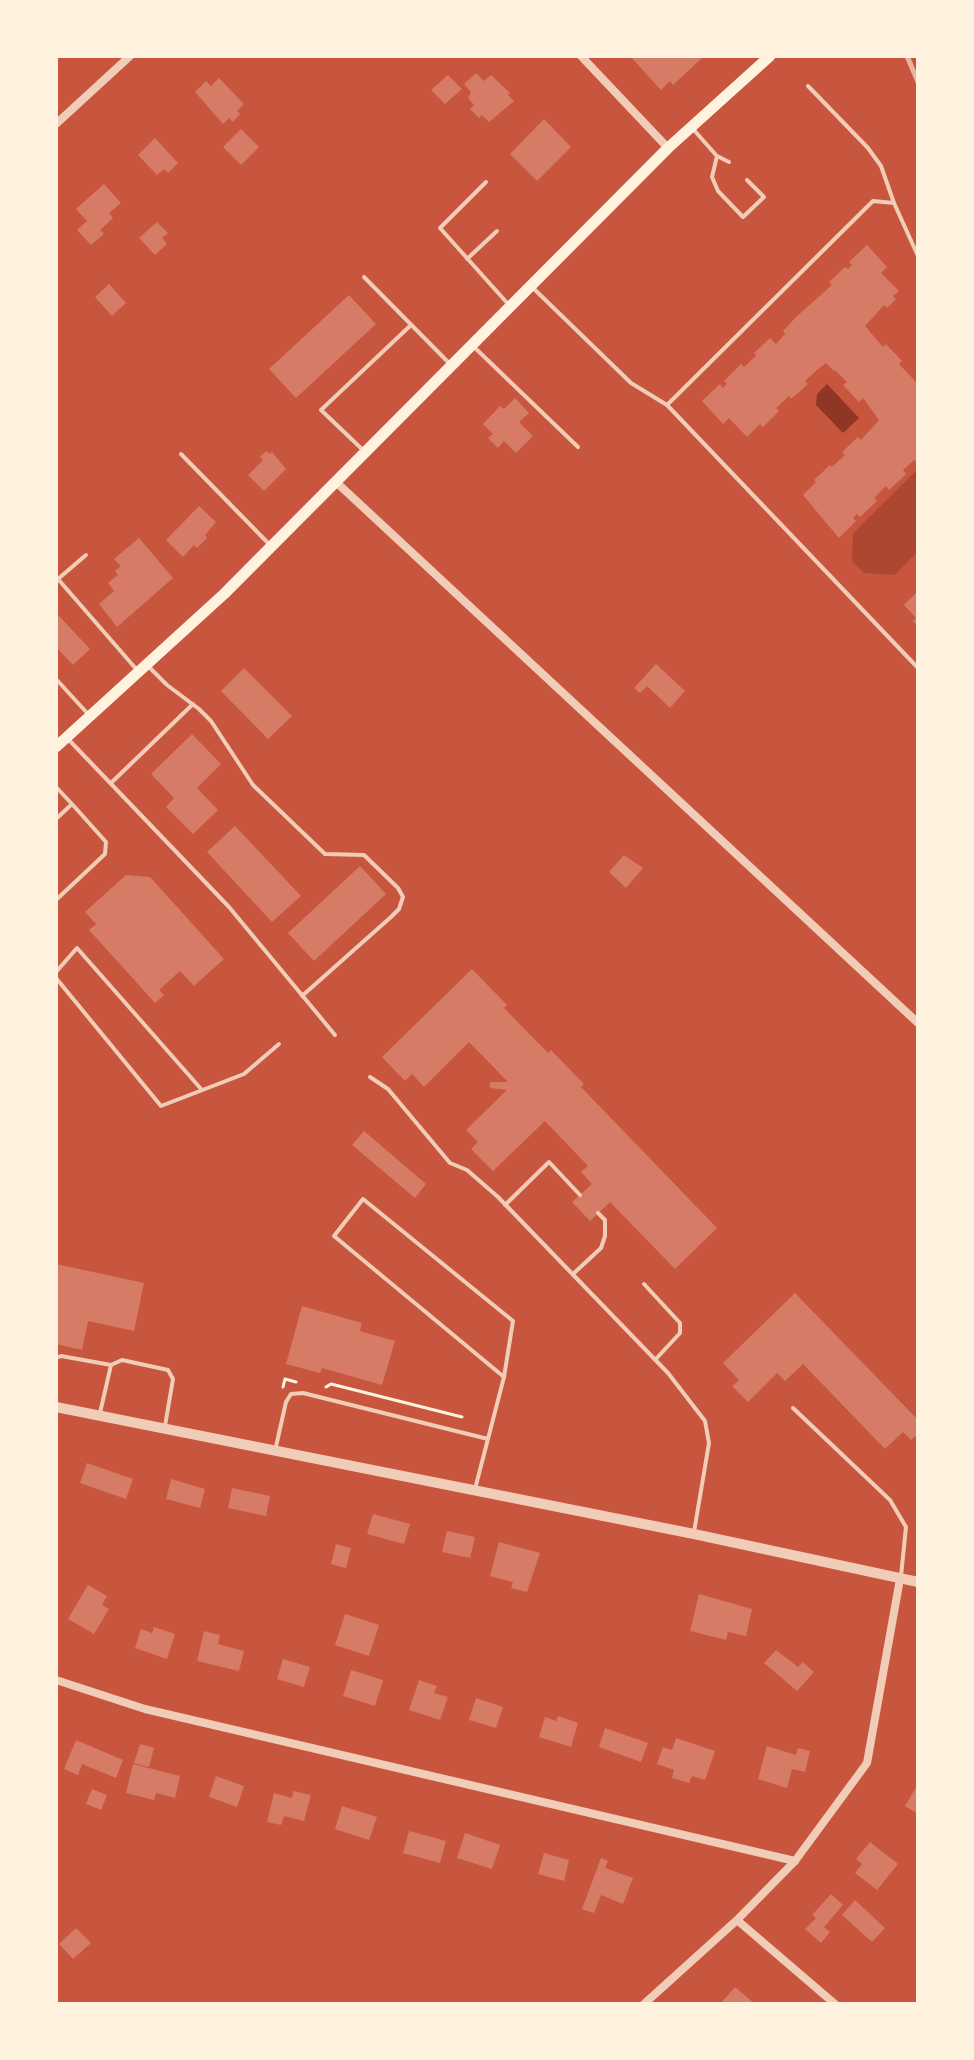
<!DOCTYPE html>
<style>
body{margin:0}
#map{position:relative;width:974px;height:2060px;overflow:hidden;background:#c8553d;font-family:"Space Grotesk",sans-serif}
canvas{display:block}
.frame{position:absolute;inset:0;border:58px solid #fff3e0;pointer-events:none}
</style>
<div id="map">
<canvas width="974" height="2060"></canvas>
<div class="frame"></div>
</div>
<script>
const context = document.querySelector('canvas').getContext('2d');
context.lineJoin = 'round';
function paint(path, color) {
  context.fillStyle = color;
  context.fill(path, 'evenodd');
}
function toPath(rows) {
  const path = new Path2D();
  for (const r of rows) {
    path.moveTo(r[0], r[1]);
    for (let i = 2; i < r.length; i += 2) path.lineTo(r[i], r[i + 1]);
  }
  return path;
}
function strokePath(path, color, width, dash) {
  context.strokeStyle = color;
  context.lineWidth = width;
  context.lineCap = dash ? 'butt' : 'round';
  context.setLineDash(dash || []);
  context.stroke(path);
}
const green = toPath([
 [918,469,918,551,895,575,864,573,852,561,853,533]
]);
const water = toPath([
 [827,384,859,418,843,433,816,405,817,394]
]);
const building = toPath([
 [630,56,699,56,702,58,673,85,670,81,661,90],
 [476,73,484,81,491,75,510,93,508,95,514,101,489,122,482,115,479,118,470,109,474,105,468,98,471,92,464,84],
 [448,75,462,89,445,104,431,90],
 [219,78,244,104,237,111,240,114,233,122,229,118,223,124,195,92,206,81,211,86],
 [544,119,571,147,537,181,510,154],
 [241,129,259,147,241,165,223,147],
 [155,138,178,163,168,173,164,169,157,175,138,155],
 [104,184,121,203,109,213,113,218,100,230,104,234,91,245,77,230,87,221,76,209],
 [157,222,168,233,162,238,167,244,155,255,139,238],
 [867,245,887,267,881,273,899,291,893,296,896,299,887,308,884,305,865,326,883,347,886,344,902,361,899,364,918,384,918,463,914,460,903,470,906,474,889,490,886,486,874,498,877,501,860,517,857,514,853,518,856,521,839,538,803,495,816,482,814,480,830,465,832,467,845,455,842,452,858,437,861,440,879,420,863,398,859,402,843,385,847,382,835,370,834,371,826,363,817,370,805,381,808,384,791,399,789,396,776,408,779,411,763,427,760,424,747,437,729,418,723,424,702,401,720,384,723,388,727,384,724,381,741,364,744,367,756,356,754,353,770,338,776,344,785,334,783,331,796,317,832,285,829,282,845,267,848,269,852,265,849,262],
 [109,284,126,303,112,316,95,297],
 [349,295,376,324,296,398,269,369],
 [515,398,529,413,519,422,533,436,516,453,504,441,498,448,488,438,493,434,483,424,500,406,504,409],
 [266,451,270,454,272,452,286,469,264,491,248,475,263,460,260,457],
 [199,506,216,522,205,535,207,538,197,548,194,545,183,557,166,540],
 [139,538,173,578,117,627,99,604,114,591,108,583,118,575,115,571,121,566,114,559],
 [918,591,918,626,913,621,916,618,904,605],
 [59,616,90,649,73,665,56,647,56,618],
 [656,664,685,691,670,708,647,686,640,693,634,688],
 [244,668,292,716,268,739,221,691],
 [192,734,221,764,197,788,218,810,193,834,166,807,174,798,151,774],
 [235,826,301,896,272,922,207,852],
 [624,855,643,868,626,888,609,872],
 [360,866,386,894,314,961,288,933],
 [126,875,150,877,224,959,194,986,180,971,159,990,164,995,155,1003,89,930,96,924,85,912],
 [472,969,507,1005,504,1008,548,1053,551,1050,584,1084,581,1087,717,1228,675,1269,610,1202,590,1221,572,1202,592,1184,581,1172,588,1166,545,1121,493,1171,471,1149,478,1142,466,1130,507,1090,490,1088,490,1082,508,1082,469,1042,424,1087,412,1074,405,1081,382,1057],
 [364,1131,426,1184,415,1198,352,1145],
 [56,1264,144,1283,134,1331,88,1321,82,1350,56,1344],
 [795,1293,918,1420,918,1434,911,1440,903,1432,885,1449,803,1364,785,1381,777,1373,748,1402,732,1386,739,1380,723,1363],
 [302,1306,362,1323,360,1331,395,1341,382,1385,322,1368,320,1373,286,1364],
 [87,1463,133,1479,126,1499,80,1483],
 [171,1479,205,1489,200,1508,166,1499],
 [232,1488,270,1496,266,1516,228,1508],
 [373,1514,410,1524,404,1544,367,1534],
 [447,1531,475,1537,470,1558,442,1552],
 [499,1542,540,1553,527,1592,511,1588,513,1582,490,1576],
 [336,1544,351,1548,346,1568,331,1564],
 [88,1585,107,1596,102,1605,109,1609,94,1634,68,1619],
 [699,1594,752,1609,746,1636,728,1632,726,1640,690,1631],
 [345,1614,379,1625,369,1656,335,1645],
 [154,1627,175,1634,167,1659,135,1648,141,1629,152,1633],
 [204,1631,220,1635,218,1644,244,1651,239,1671,197,1661],
 [776,1650,798,1667,803,1662,814,1672,797,1691,764,1663],
 [283,1659,310,1667,304,1687,277,1679],
 [351,1670,383,1680,375,1706,343,1696],
 [419,1680,437,1686,434,1693,448,1697,440,1720,409,1710],
 [476,1698,503,1707,496,1728,469,1720],
 [558,1716,578,1723,571,1747,539,1737,545,1717,556,1721],
 [605,1728,648,1743,641,1762,599,1747],
 [676,1738,715,1751,705,1780,692,1776,689,1783,672,1778,674,1770,657,1764,663,1747,672,1750],
 [76,1740,123,1760,116,1778,82,1764,78,1775,64,1769],
 [140,1744,154,1748,149,1767,134,1763],
 [767,1746,796,1755,798,1748,810,1751,805,1772,792,1769,787,1788,758,1779],
 [133,1764,180,1776,175,1798,156,1793,154,1800,126,1793],
 [216,1776,244,1786,237,1807,209,1797],
 [918,1784,918,1814,905,1806],
 [92,1789,107,1795,101,1810,86,1804],
 [293,1791,311,1795,304,1821,284,1816,281,1825,267,1822,274,1793,292,1798],
 [342,1806,377,1817,369,1840,335,1829],
 [409,1831,446,1841,440,1863,403,1853],
 [465,1833,500,1845,492,1869,457,1858],
 [870,1842,898,1864,877,1890,855,1873,862,1864,856,1859],
 [544,1853,569,1860,564,1881,538,1874],
 [601,1858,608,1861,605,1868,633,1878,623,1904,601,1895,594,1913,582,1909],
 [831,1894,843,1905,824,1927,830,1932,821,1943,805,1929,816,1918,812,1915],
 [855,1900,885,1928,872,1942,842,1915],
 [76,1928,91,1943,73,1959,59,1944],
 [735,1987,755,2004,720,2004]
]);
const path = toPath([
 [283,1387,285,1379,296,1382],
 [326,1387,331,1384,462,1417]
]);
const service = toPath([
 [808,86,868,148,881,166,894,203],
 [693,129,716,155],
 [729,162,717,156,712,177,718,191,743,217,764,197,747,180],
 [486,182,440,228,509,305],
 [467,259,497,231],
 [364,277,450,364],
 [532,287,631,383,667,405,918,668],
 [474,347,578,447],
 [668,404,873,201,894,203,918,256],
 [364,451,321,410,411,325],
 [181,454,269,544],
 [86,555,58,579,137,670],
 [148,666,167,685,199,709,211,721,253,785,325,854,364,855,398,888,403,897,399,909,391,917,302,996],
 [56,679,89,715],
 [69,740,229,907,335,1035],
 [112,782,193,704],
 [56,787,72,804,56,819],
 [56,900,105,854,106,842,72,804],
 [56,972,77,948,202,1090],
 [56,978,161,1106,244,1074,279,1044],
 [370,1077,388,1089,450,1163,467,1170,498,1197,668,1373,705,1421,709,1443,694,1532],
 [505,1205,549,1162,580,1195],
 [573,1274,601,1248,605,1236,605,1220,598,1213],
 [644,1284,680,1323,680,1333,655,1360],
 [56,1358,61,1356,111,1365],
 [793,1408,890,1500,906,1527,901,1576],
 [100,1413,111,1365,122,1360,168,1370,173,1379,165,1426],
 [275,1451,286,1402,291,1394,303,1393,488,1439],
 [475,1489,504,1377,513,1321,363,1199,334,1236,504,1377]
]);
const minor = toPath([
 [581,56,668,148],
 [56,124,130,56],
 [336,482,918,1023],
 [56,1680,145,1709,795,1861],
 [737,1920,835,2004],
 [644,2004,737,1920,795,1861,867,1763,900,1579]
]);
const tertiary = toPath([
 [56,1407,694,1534,918,1582]
]);
const secondary = toPath([
 [56,747,224,594,668,148,770,56]
]);
const rail = toPath([
 [907,56,918,82]
]);
paint(green, '#ae4732');
paint(water, '#8f3625');
paint(building, '#d67c66');
strokePath(path, '#fff3e0', 3);
strokePath(service, '#f1ccb7', 4);
strokePath(minor, '#f1ccb7', 8);
strokePath(tertiary, '#f1ccb7', 10);
strokePath(secondary, '#fff3e0', 11);
strokePath(rail, '#e9b49f', 5);
</script>
